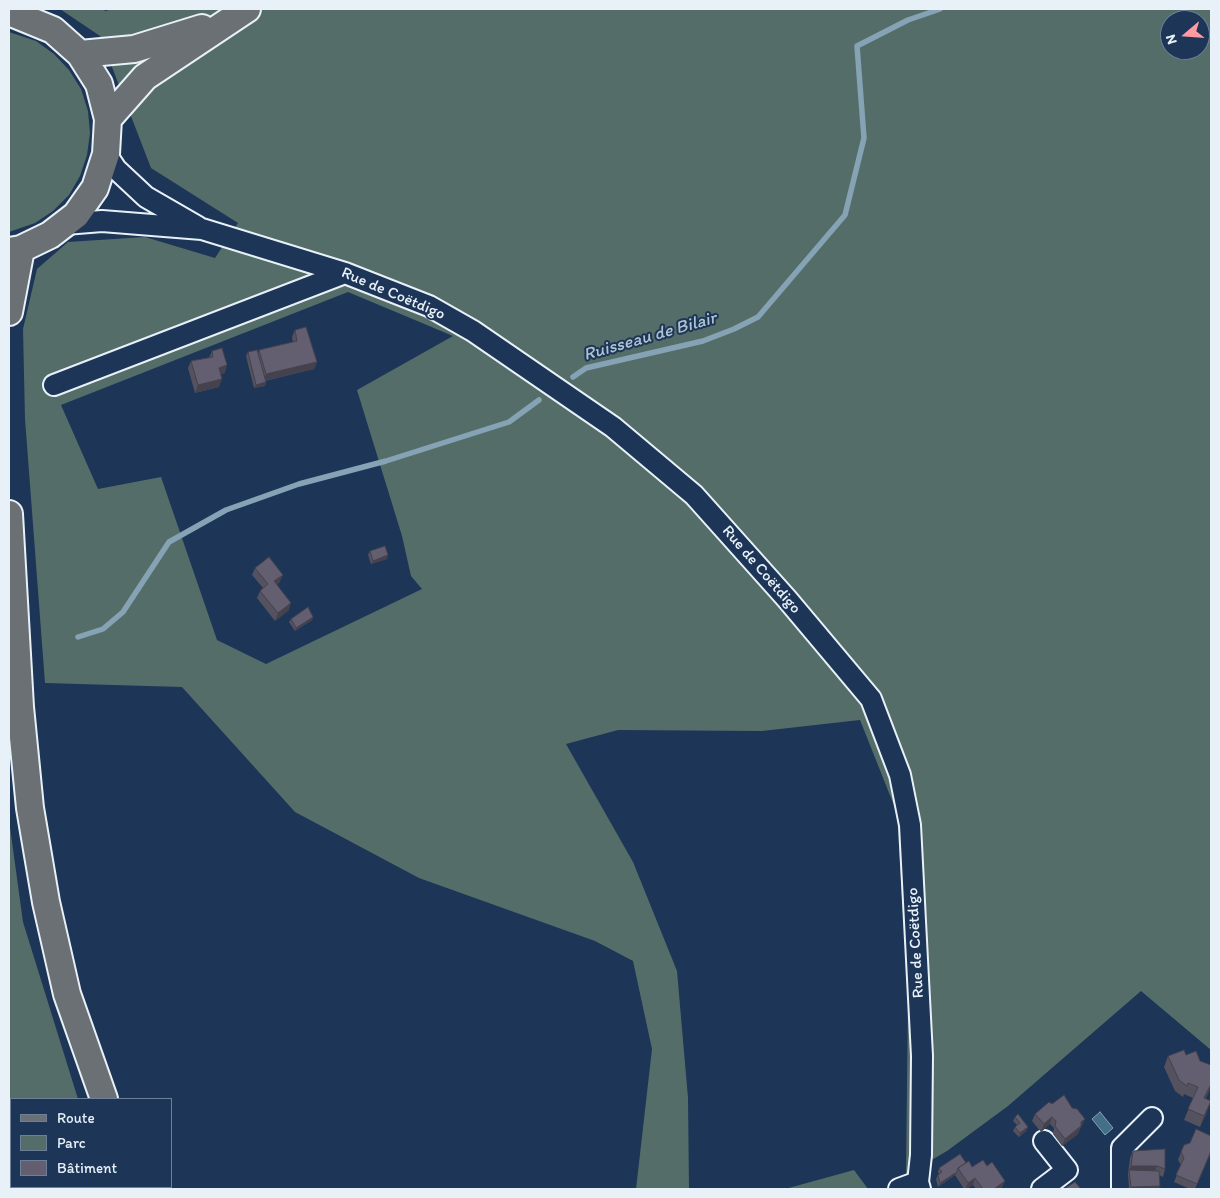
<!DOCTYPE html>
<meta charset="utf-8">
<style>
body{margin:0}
#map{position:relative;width:1220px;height:1198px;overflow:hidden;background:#1d3557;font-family:Itim,sans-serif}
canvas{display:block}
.frame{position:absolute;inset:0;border:10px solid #e8f1f8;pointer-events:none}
.legend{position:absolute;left:10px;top:1098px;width:162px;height:90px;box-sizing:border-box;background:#1d3557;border:1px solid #6e8097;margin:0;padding:6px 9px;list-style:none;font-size:15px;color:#e8f1f8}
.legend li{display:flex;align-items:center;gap:10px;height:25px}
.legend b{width:25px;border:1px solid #6e8097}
.north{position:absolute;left:1160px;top:10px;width:50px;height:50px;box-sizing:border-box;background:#1d3557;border:1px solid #6e8097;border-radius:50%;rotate:252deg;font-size:14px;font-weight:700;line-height:20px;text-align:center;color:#e8f1f8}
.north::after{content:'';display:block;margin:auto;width:18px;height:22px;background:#ff9aa2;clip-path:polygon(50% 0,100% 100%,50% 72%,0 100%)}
</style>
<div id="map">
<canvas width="1220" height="1198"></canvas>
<div class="frame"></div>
<ul class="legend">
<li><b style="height:6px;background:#6a7074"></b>Route</li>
<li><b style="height:14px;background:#556d69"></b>Parc</li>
<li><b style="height:14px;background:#635f70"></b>Bâtiment</li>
</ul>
<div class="north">N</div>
</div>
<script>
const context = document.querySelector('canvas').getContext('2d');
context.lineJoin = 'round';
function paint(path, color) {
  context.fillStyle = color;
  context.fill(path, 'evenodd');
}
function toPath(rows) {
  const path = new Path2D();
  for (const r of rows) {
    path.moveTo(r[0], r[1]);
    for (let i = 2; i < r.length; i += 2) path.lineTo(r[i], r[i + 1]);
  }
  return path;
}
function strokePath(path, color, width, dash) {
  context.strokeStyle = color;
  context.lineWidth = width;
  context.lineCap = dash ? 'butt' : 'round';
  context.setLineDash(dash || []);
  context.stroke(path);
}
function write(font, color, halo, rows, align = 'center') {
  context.font = font + ' Itim,sans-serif';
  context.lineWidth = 4;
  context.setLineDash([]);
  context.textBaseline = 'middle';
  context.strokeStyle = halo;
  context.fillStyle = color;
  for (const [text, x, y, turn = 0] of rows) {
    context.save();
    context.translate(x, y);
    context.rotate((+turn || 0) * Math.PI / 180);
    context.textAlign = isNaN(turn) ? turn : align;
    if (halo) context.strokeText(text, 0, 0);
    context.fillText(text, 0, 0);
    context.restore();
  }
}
const green = toPath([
 [60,9,101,9,106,11,111,9,1211,9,1211,1050,1141,991,1008,1106,947,1151,906,1175,908,998,897,813,860,720,762,731,618,730,566,744,633,862,677,971,688,1098,689,1189,636,1189,652,1049,633,961,595,941,419,878,295,812,182,687,45,683,25,419,23,329,37,269,68,242,145,237,215,258,238,223,151,168,100,36],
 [1170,20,1200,20,1200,50,1170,50],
 [348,292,453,336,357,390,402,536,411,576,422,589,266,664,217,640,161,477,98,489,61,405],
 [9,32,36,41,54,54,69,70,81,89,88,111,90,133,87,155,80,176,69,195,53,211,35,223,9,232],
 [9,820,23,922,78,1099,11,1099,11,1187,119,1187,120,1189,9,1189],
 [854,1170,868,1189,785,1189]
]);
const water = toPath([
 [1100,1112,1113,1128,1105,1135,1092,1119,1100,1112]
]);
const stream = toPath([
 [573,377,586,368,703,341,734,329,758,317,845,215,864,138,857,46,908,20,940,9],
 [78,637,103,629,123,612,169,542,226,510,299,484,386,461,509,422,539,400]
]);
const minor = toPath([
 [106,154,116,169,146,197,198,227],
 [65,224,102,221,202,229,345,273,429,306,473,331,613,427,694,495,787,599,871,699,900,775,910,825,922,1056,921,1155,918,1182,920,1189],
 [54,385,345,273],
 [899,1189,918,1182],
 [1042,1189,1067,1170,1044,1141],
 [1122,1189,1122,1148,1152,1118]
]);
const major = toPath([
 [9,12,53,30,80,54,99,84,108,119,106,154,95,188,76,215,50,235,21,249,9,251],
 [80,54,134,49,202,28],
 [108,119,145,77,247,9],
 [9,312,21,249],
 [9,514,20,707,30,808,46,902,67,994,104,1099],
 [142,1187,143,1189]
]);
const wall = toPath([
 [295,330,317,362,314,369,265,381,266,382,265,386,254,388,246,356,248,352,258,354,259,350,293,342,292,337],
 [212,351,225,373,220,374,219,387,195,393,188,368,191,361,209,358],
 [370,551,387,559,371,564,368,555],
 [255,568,280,582,277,584,289,610,275,621,257,598,260,591,263,588,252,575],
 [313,617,312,620,295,631,289,622,291,619],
 [1186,1055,1200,1061,1211,1087,1206,1098,1207,1112,1200,1127,1184,1120,1193,1098,1184,1094,1183,1097,1175,1091,1164,1067,1168,1056],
 [1052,1104,1072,1108,1082,1126,1080,1128,1078,1134,1062,1146,1053,1134,1054,1128,1050,1124,1041,1132,1032,1121,1035,1114],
 [1015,1117,1027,1130,1019,1137,1013,1131,1015,1127,1017,1125,1013,1121],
 [1211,1136,1211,1152,1195,1189,1190,1189,1174,1182,1181,1165,1178,1160,1181,1152],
 [1133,1151,1165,1169,1163,1177,1159,1175,1159,1189,1129,1189,1128,1174,1130,1158],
 [966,1163,972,1167,1002,1188,1001,1189,976,1189,973,1185,966,1189,964,1189,955,1175,938,1187,936,1179,938,1175,939,1174,938,1172,939,1168]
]);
const shadedWall = toPath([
 [317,362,314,369,263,381,266,374],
 [227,365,225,373,216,375,219,368],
 [222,379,219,387,195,393,198,385],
 [266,382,265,386,254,388,256,385],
 [388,555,387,559,371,564,373,561],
 [283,575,280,582,271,588,274,581],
 [291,603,289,610,275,621,278,613],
 [313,617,312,620,295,631,296,628],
 [1211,1084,1211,1087,1200,1108,1204,1098],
 [1211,1101,1207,1112,1200,1127,1204,1116],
 [1052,1117,1050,1124,1041,1132,1044,1124],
 [1085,1119,1082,1126,1080,1128,1078,1134,1062,1146,1065,1139],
 [1028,1127,1027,1130,1019,1137,1020,1133],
 [1131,1166,1157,1166,1154,1173,1129,1170],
 [957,1172,955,1175,938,1187,940,1183],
 [975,1178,973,1185,965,1189,968,1183],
 [1005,1181,1002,1188,1001,1189,994,1189],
 [1160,1186,1159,1189,1130,1189,1131,1187]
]);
const building = toPath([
 [306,327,317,362,266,374,259,350,297,341,295,330,306,327],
 [222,348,227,365,219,368,222,379,198,385,191,361,213,357,212,351,222,348],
 [257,350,266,382,256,385,248,352,257,350],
 [385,546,388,555,373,561,370,551,385,546],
 [269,557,283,575,274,581,291,603,278,613,260,591,268,584,255,568,269,557],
 [308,607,313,617,296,628,291,619,308,607],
 [1184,1050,1186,1055,1196,1051,1200,1061,1211,1065,1211,1084,1204,1098,1211,1101,1204,1116,1188,1109,1198,1087,1188,1083,1187,1086,1179,1080,1168,1056,1184,1050],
 [1064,1095,1072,1108,1077,1109,1085,1119,1081,1122,1081,1126,1065,1139,1055,1126,1056,1121,1052,1117,1044,1124,1035,1114,1049,1102,1052,1104,1064,1095],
 [1018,1114,1028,1127,1020,1133,1015,1127,1020,1123,1015,1117,1018,1114],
 [1196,1129,1211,1136,1211,1151,1197,1184,1176,1175,1184,1158,1181,1152,1184,1145,1190,1143,1196,1129],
 [1165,1149,1165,1169,1157,1166,1131,1166,1133,1151,1165,1149],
 [960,1154,966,1163,958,1168,957,1172,940,1183,938,1175,942,1172,939,1168,960,1154],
 [983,1160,987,1166,992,1162,1005,1181,994,1189,983,1189,975,1178,968,1183,958,1168,969,1161,972,1167,983,1160],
 [1129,1170,1159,1171,1160,1186,1131,1187,1129,1170],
 [1075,1182,1081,1189,1064,1189,1075,1182]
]);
const streetNames = [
 ["Rue de Coëtdigo",393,294,23],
 ["Rue de Coëtdigo",761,570,49],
 ["Rue de Coëtdigo",916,943,-93]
];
const waterNames = [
 ["Ruisseau de Bilair",650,337,-16]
];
paint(green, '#556d69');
paint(water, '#436f88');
strokePath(water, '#85a3b5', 1);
strokePath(stream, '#85a3b5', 5.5);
strokePath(minor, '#e8f1f8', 24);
strokePath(major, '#e8f1f8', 30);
strokePath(minor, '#1d3557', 20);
strokePath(major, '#6a7074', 26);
paint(wall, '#555260');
paint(shadedWall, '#45424e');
paint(building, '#635f70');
strokePath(building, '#45424e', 1);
write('16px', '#e8f1f8', '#1d3557', streetNames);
write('italic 18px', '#aec4d1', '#1d3557', waterNames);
</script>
